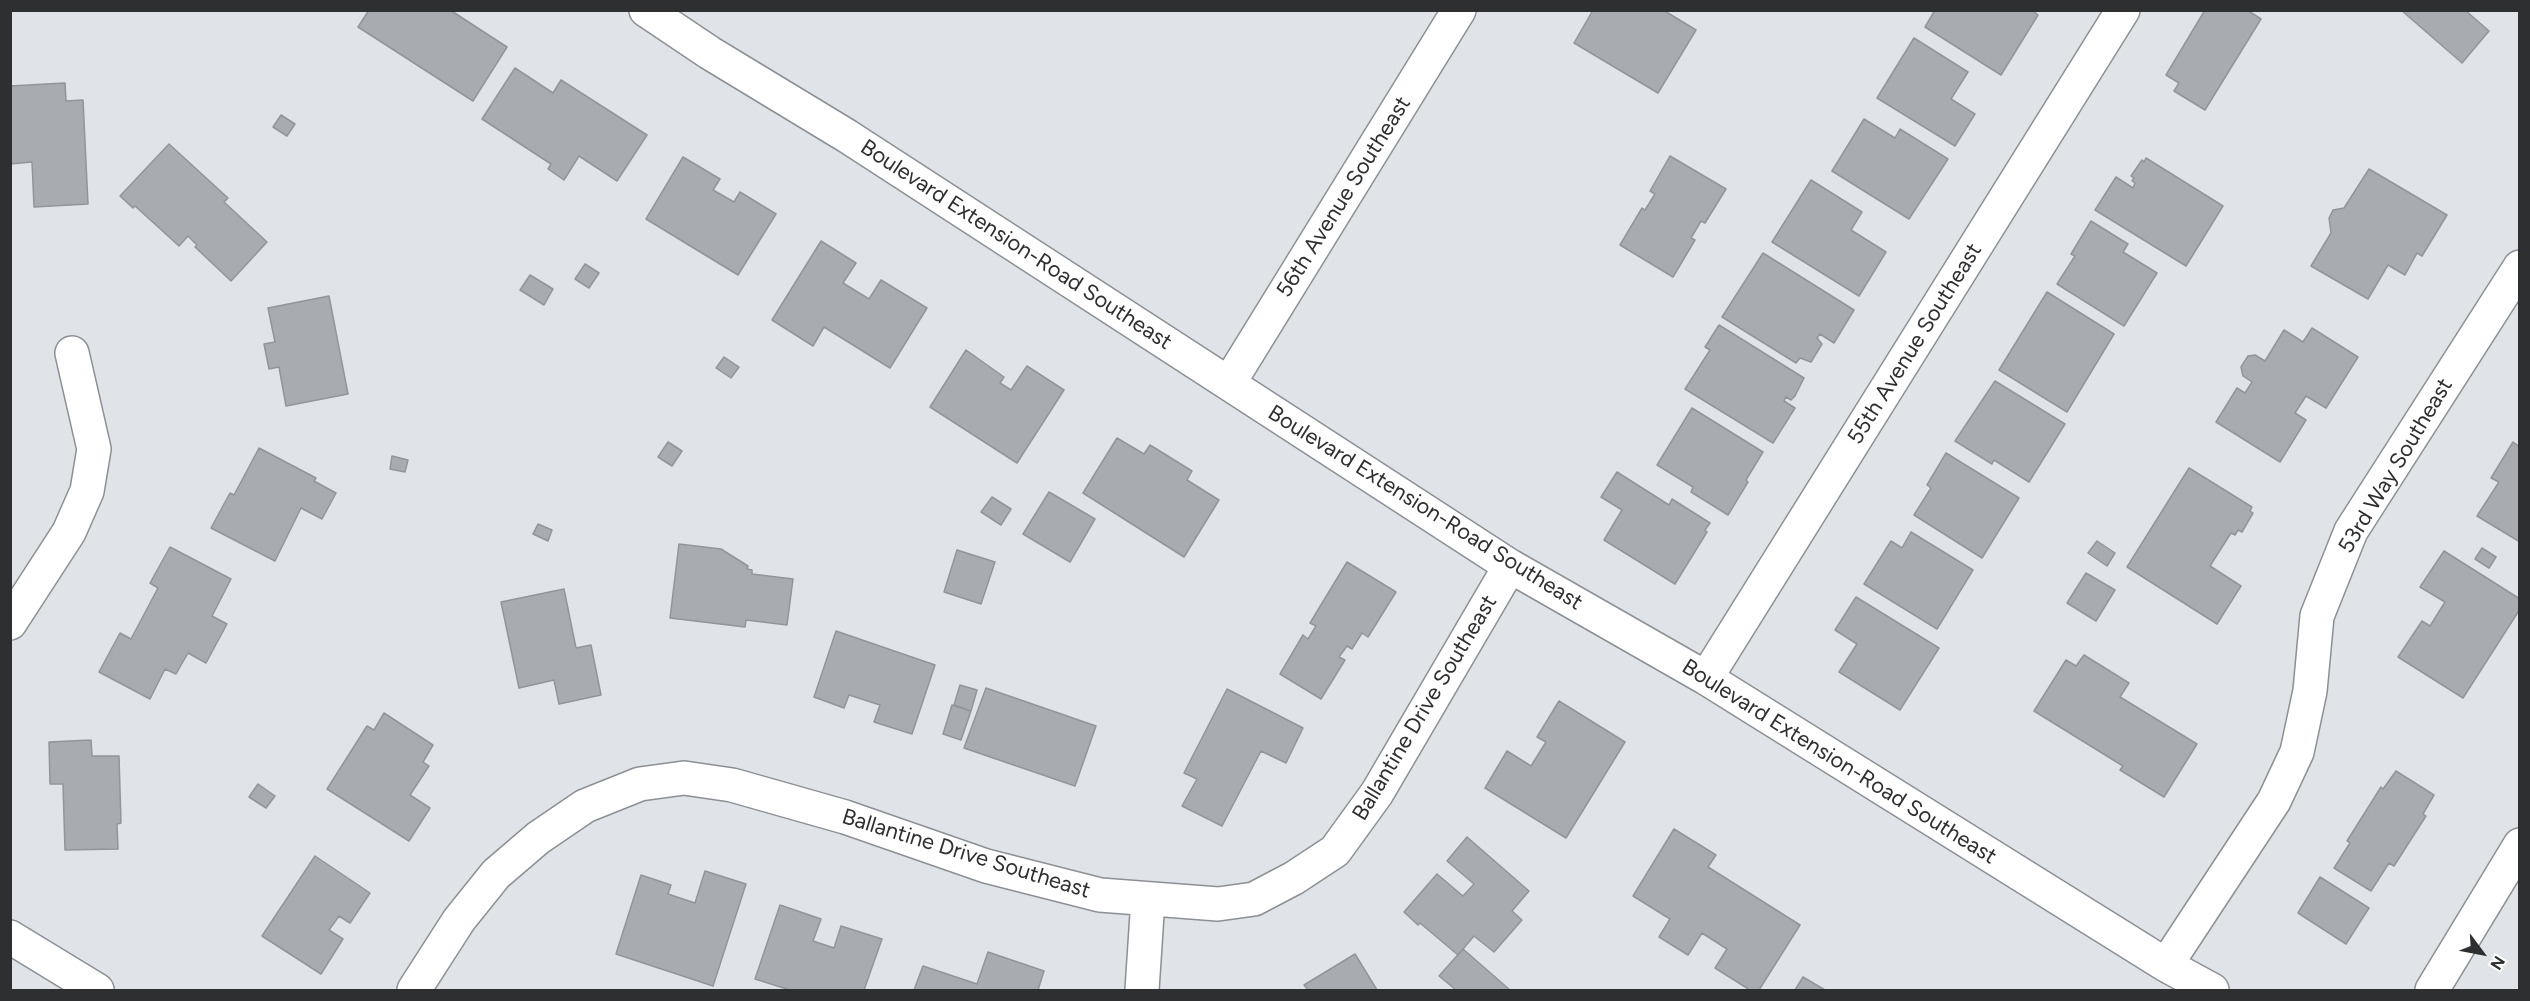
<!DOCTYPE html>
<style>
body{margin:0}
#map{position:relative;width:2530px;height:1001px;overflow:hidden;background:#e0e4e9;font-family:Figtree,sans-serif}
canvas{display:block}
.frame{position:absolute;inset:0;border:12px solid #2e2f31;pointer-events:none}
.north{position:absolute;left:2452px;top:923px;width:60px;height:60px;-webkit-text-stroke:4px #fff;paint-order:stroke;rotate:122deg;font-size:16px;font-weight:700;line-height:24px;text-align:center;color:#2e2f31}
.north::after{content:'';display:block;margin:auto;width:21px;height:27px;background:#2e2f31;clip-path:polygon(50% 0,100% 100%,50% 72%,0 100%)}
</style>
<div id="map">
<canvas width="2530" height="1001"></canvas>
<div class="frame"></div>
<div class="north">N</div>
</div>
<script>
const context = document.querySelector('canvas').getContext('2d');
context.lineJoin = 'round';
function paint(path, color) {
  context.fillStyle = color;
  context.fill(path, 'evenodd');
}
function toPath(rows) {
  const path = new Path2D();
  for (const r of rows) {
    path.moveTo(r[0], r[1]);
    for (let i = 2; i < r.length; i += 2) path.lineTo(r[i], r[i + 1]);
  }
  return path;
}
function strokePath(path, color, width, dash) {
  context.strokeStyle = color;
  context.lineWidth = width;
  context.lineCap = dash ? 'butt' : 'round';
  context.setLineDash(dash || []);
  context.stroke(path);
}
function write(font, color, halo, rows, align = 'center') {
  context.font = font + ' Figtree,sans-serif';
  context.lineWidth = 4.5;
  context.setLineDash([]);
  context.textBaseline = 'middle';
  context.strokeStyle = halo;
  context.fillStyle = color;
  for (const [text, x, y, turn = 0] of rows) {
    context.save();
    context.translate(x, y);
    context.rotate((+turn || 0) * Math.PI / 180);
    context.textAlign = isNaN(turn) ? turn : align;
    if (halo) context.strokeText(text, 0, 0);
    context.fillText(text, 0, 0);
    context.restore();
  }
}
const building = toPath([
 [369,10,450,10,507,47,473,101,358,27,369,10],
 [1593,10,1663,10,1696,30,1658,93,1574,43,1593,10],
 [1935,10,2032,10,2038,15,2001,75,1925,27,1935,10],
 [2205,10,2247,10,2261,19,2205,110,2174,91,2179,83,2166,75,2205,10],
 [2401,10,2465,10,2489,31,2462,63,2401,10],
 [1914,38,1968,72,1951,99,1975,114,1955,146,1877,98,1914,38],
 [515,68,553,93,561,80,647,135,617,181,579,156,564,180,548,169,551,164,482,119,515,68],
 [65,83,66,101,83,100,88,204,34,207,32,162,10,164,10,86,65,83],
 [281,115,295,124,287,136,273,127,281,115],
 [1864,119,1895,138,1900,129,1948,159,1909,219,1832,171,1864,119],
 [169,144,228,198,224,202,267,242,231,281,195,247,197,245,188,236,179,246,135,206,133,208,120,196,169,144],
 [1670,156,1726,189,1705,223,1701,221,1691,238,1695,240,1673,277,1620,245,1642,208,1645,210,1655,194,1650,191,1670,156],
 [683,157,720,179,713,190,734,202,740,192,776,214,738,275,646,219,683,157],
 [2146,158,2223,206,2186,266,2095,210,2116,177,2133,188,2135,183,2132,181,2134,178,2131,176,2142,160,2144,162,2146,158],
 [2369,169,2447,215,2422,256,2417,253,2405,275,2388,265,2368,299,2311,266,2331,233,2329,218,2333,210,2344,208,2369,169],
 [1811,180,1862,212,1851,230,1886,252,1859,296,1772,242,1811,180],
 [2091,221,2128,244,2123,252,2157,273,2124,326,2057,284,2075,256,2071,254,2091,221],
 [821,241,856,263,843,283,869,299,881,280,927,308,890,368,824,327,813,346,772,320,821,241],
 [1763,253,1854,310,1834,343,1820,334,1817,338,1822,344,1811,362,1800,358,1796,363,1722,317,1763,253],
 [585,264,599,273,589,288,575,279,585,264],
 [530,275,553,289,544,305,520,290,530,275],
 [2047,292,2114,334,2067,412,1999,370,2047,292],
 [329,296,348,394,286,406,279,367,269,369,264,344,275,342,268,308,329,296],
 [1719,325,1804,378,1795,396,1791,400,1786,397,1784,401,1795,408,1773,443,1685,389,1710,350,1705,347,1719,325],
 [2312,328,2358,357,2326,408,2306,396,2295,413,2306,420,2280,462,2216,422,2237,388,2245,393,2252,382,2243,376,2241,367,2248,356,2255,355,2265,361,2284,330,2303,342,2312,328],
 [966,350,1004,377,1000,383,1011,390,1027,366,1064,390,1017,463,930,407,966,350],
 [724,357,739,367,731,378,716,368,724,357],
 [1995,381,2065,424,2029,482,1994,460,1992,464,1955,441,1995,381],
 [1692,408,1763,452,1746,480,1748,482,1728,515,1691,492,1693,487,1657,465,1692,408],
 [1117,438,1144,454,1150,445,1192,471,1187,480,1219,500,1184,557,1083,493,1117,438],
 [668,442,682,451,672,466,658,457,668,442],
 [2513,442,2520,447,2520,542,2477,516,2499,482,2491,478,2513,442],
 [259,448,316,478,314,481,336,493,322,519,301,508,275,561,211,528,230,493,234,495,259,448],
 [1946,453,2019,498,1982,558,1914,515,1931,488,1927,485,1946,453],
 [392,456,408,460,405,472,390,469,392,456],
 [2189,468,2252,507,2250,511,2253,513,2242,532,2238,530,2235,535,2231,533,2210,566,2241,586,2217,624,2127,567,2189,468],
 [1617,472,1669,505,1672,499,1710,523,1705,530,1707,532,1675,584,1604,540,1622,510,1601,497,1617,472],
 [1049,492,1095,519,1070,562,1023,534,1049,492],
 [992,497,1011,509,1001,525,981,512,992,497],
 [538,524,552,530,548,541,533,534,538,524],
 [1911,532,1973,570,1937,629,1864,584,1891,541,1902,548,1911,532],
 [2097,541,2115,553,2107,566,2088,553,2097,541],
 [679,544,721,549,748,566,747,569,752,570,752,574,793,579,787,625,746,620,745,627,670,618,679,544],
 [170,547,231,579,212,616,227,624,206,663,188,653,176,674,165,669,150,699,99,672,120,633,131,639,158,588,150,583,170,547],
 [2482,548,2496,557,2489,568,2475,559,2482,548],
 [957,550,995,562,981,604,944,592,957,550],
 [2444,551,2520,599,2520,609,2463,698,2398,657,2422,621,2430,626,2445,602,2420,587,2444,551],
 [1347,562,1396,592,1368,637,1362,633,1352,649,1347,646,1339,657,1345,660,1321,699,1280,674,1303,635,1308,639,1316,626,1310,623,1347,562],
 [2086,573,2115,590,2096,621,2067,603,2086,573],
 [564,589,576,648,591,645,601,695,559,704,554,680,519,688,501,602,564,589],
 [1856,597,1939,648,1900,710,1839,672,1857,644,1835,630,1856,597],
 [836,631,935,665,912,734,874,722,880,705,849,695,844,708,814,697,836,631],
 [2084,655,2129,683,2120,697,2197,744,2164,797,2120,770,2123,766,2034,711,2066,660,2076,666,2084,655],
 [960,685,977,690,971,711,954,705,960,685],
 [986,688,1096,726,1075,786,964,748,986,688],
 [1227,689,1303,728,1286,763,1261,751,1222,826,1182,806,1197,779,1184,773,1227,689],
 [1559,701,1625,742,1566,838,1485,788,1507,751,1531,766,1546,742,1537,737,1559,701],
 [952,705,971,711,961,740,943,734,952,705],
 [384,713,433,745,423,762,429,766,410,795,430,808,409,841,327,789,367,726,374,730,384,713],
 [91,740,92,756,119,756,121,823,117,824,118,849,65,850,63,784,50,784,49,742,91,740],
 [2396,771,2434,795,2423,814,2426,816,2394,866,2389,863,2371,891,2334,868,2350,843,2347,841,2381,787,2383,789,2396,771],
 [258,784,275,796,266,808,249,797,258,784],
 [1674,829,1716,855,1708,867,1800,925,1759,990,1750,990,1715,968,1727,949,1702,933,1688,955,1659,937,1670,919,1633,896,1674,829],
 [1467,837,1529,891,1512,911,1522,920,1494,952,1474,936,1458,955,1420,923,1418,925,1404,912,1437,874,1463,896,1474,884,1447,861,1467,837],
 [315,856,370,893,350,923,339,916,329,930,343,939,321,974,262,936,315,856],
 [705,871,746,884,713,986,616,954,641,875,671,885,668,894,695,903,705,871],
 [2320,877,2369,908,2346,944,2298,913,2320,877],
 [780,905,821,919,813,941,834,948,841,926,882,939,864,990,790,990,755,979,780,905],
 [1463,949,1510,990,1456,990,1439,976,1463,949],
 [988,952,1044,971,1038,990,914,990,923,966,977,984,988,952],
 [1355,954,1377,990,1308,990,1304,985,1355,954],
 [1803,977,1825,990,1795,990,1803,977]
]);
const minor = toPath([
 [646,10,710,53,847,136,1510,566,1706,678,2166,965,2212,990],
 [1229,383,1459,10],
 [10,623,69,532,87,491,94,449,72,353],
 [1706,678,2123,10],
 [10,937,97,990],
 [2166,965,2274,801,2297,752,2310,691,2317,616,2351,531,2520,267],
 [414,990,459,920,496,874,538,838,585,806,640,784,684,778,732,785,845,817,986,866,1100,895,1218,904,1254,899,1294,878,1335,851,1377,793,1510,566],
 [1142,990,1148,899],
 [2432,990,2520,845]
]);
const streetNames = [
 ["56th Avenue Southeast",1344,197,-58],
 ["Boulevard Extension-Road Southeast",1016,245,33],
 ["55th Avenue Southeast",1915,344,-58],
 ["53rd Way Southeast",2396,466,-59],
 ["Boulevard Extension-Road Southeast",1425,508,32],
 ["Ballantine Drive Southeast",1425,708,-59],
 ["Boulevard Extension-Road Southeast",1839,762,32],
 ["Ballantine Drive Southeast",966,854,17]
];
paint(building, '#a8acb1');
strokePath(building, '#91959a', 1.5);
strokePath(minor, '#8c9095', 36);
strokePath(minor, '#fff', 33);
write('22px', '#2e2f31', '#fff', streetNames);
</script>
